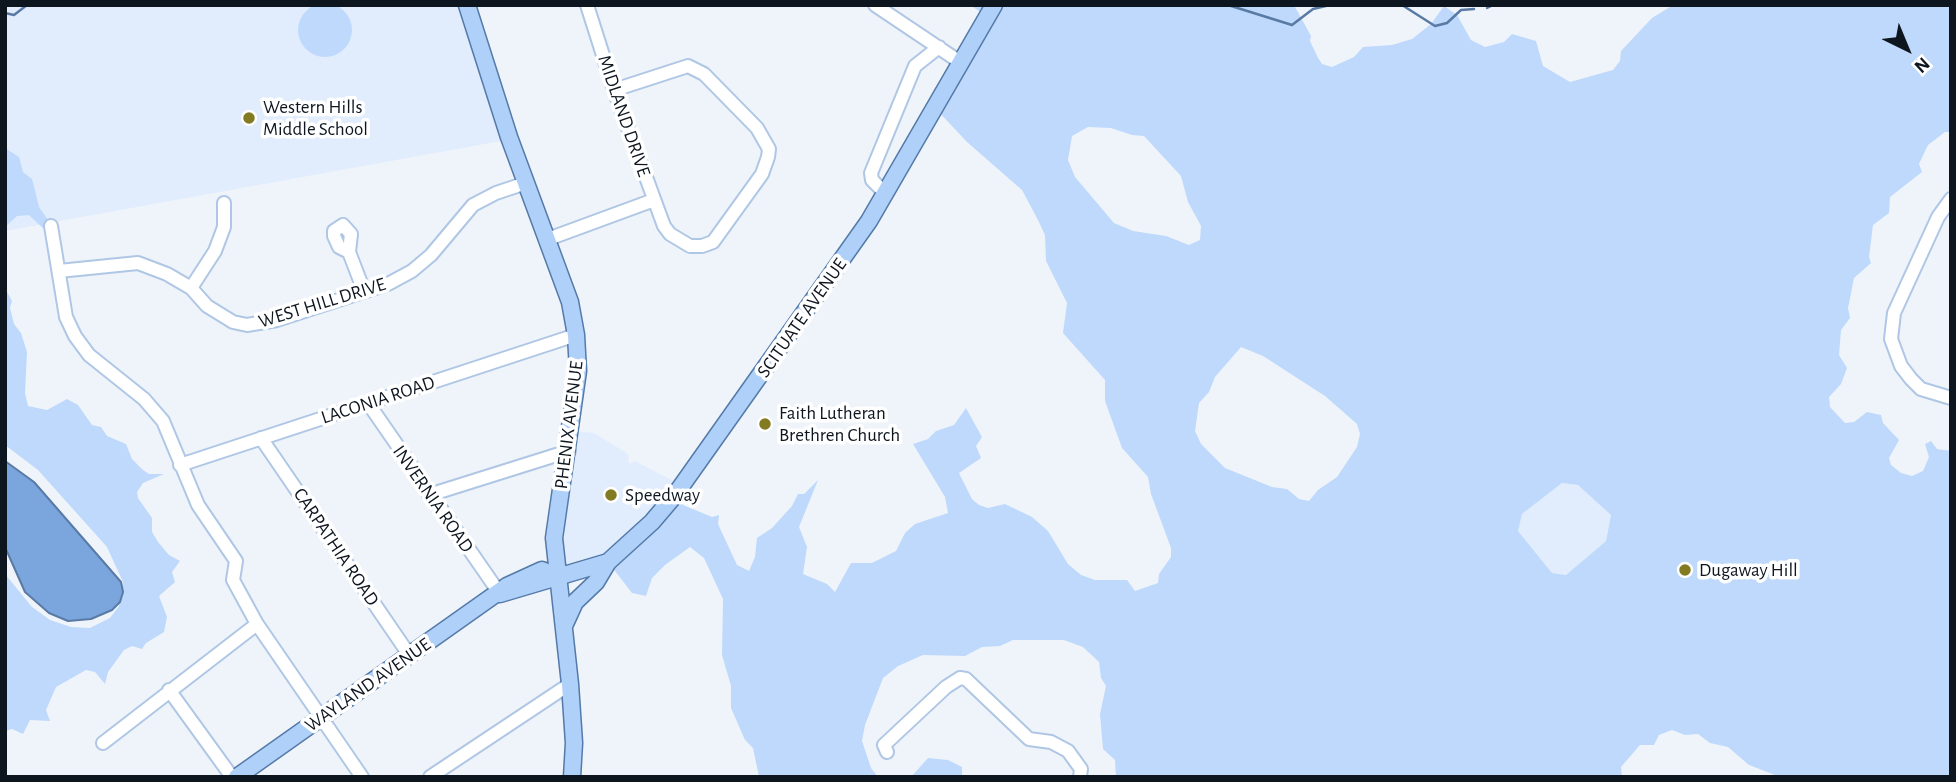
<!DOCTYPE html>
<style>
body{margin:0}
#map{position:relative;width:1956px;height:782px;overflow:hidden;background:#eff4fa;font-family:"Alegreya Sans",sans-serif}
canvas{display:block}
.frame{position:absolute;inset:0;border:7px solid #0d151f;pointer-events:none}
.north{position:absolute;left:1872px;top:14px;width:70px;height:70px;-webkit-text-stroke:5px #fff;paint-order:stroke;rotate:137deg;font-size:19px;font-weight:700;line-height:28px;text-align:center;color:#0d151f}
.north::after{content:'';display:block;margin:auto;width:24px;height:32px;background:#0d151f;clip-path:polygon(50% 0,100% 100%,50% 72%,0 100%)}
</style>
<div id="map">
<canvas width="1956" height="782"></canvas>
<div class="frame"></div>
<div class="north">N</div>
</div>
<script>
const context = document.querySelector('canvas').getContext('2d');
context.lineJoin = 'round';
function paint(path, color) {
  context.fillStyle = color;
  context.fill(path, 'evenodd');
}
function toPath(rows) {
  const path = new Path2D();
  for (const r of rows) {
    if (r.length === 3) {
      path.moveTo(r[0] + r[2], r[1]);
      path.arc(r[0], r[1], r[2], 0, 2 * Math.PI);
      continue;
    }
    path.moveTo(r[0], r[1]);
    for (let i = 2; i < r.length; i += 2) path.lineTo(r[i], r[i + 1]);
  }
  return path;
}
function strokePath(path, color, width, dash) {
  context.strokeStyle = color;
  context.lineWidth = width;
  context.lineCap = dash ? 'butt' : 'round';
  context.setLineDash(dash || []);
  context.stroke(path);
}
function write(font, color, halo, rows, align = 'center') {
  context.font = font + ' "Alegreya Sans",sans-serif';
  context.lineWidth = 7;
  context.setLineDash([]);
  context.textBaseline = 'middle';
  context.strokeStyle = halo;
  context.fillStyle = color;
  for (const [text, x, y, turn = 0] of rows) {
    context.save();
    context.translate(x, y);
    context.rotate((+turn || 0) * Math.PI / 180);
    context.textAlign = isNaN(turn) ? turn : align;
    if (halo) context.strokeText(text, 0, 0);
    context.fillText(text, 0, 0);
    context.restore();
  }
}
const built = toPath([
 [5,5,458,5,501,141,5,231],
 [570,431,594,433,628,454,629,464,635,461,679,484,608,562,556,576],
 [1562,483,1578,485,1611,515,1606,541,1566,575,1552,573,1518,531,1522,514]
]);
const green = toPath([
 [325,30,27],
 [970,5,1294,5,1311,36,1310,41,1318,58,1322,64,1332,67,1354,57,1363,47,1392,45,1412,39,1431,24,1444,6,1457,15,1471,40,1485,47,1504,42,1512,34,1536,41,1543,66,1570,82,1613,70,1620,61,1621,51,1637,34,1652,18,1673,5,1951,5,1951,132,1945,132,1928,145,1919,164,1922,172,1890,197,1889,213,1873,225,1869,257,1871,263,1854,278,1848,308,1850,318,1841,330,1839,355,1847,368,1841,384,1829,397,1830,407,1845,423,1854,422,1867,412,1881,415,1883,423,1899,440,1889,458,1891,465,1901,473,1912,476,1923,471,1929,457,1925,444,1931,441,1937,449,1951,451,1951,777,1780,777,1749,765,1728,747,1710,743,1698,734,1685,735,1672,730,1659,735,1654,745,1640,745,1621,767,1622,777,1116,777,1115,760,1103,749,1100,714,1106,686,1101,678,1099,662,1083,647,1064,640,1013,640,1000,646,982,647,965,656,923,655,898,666,883,678,865,725,862,741,871,768,878,777,759,777,753,748,745,740,731,708,731,686,722,655,723,599,704,558,690,547,665,565,652,578,646,596,632,593,608,562,672,496,683,505,712,517,719,515,718,524,737,565,749,571,755,557,757,538,772,528,792,506,798,494,804,494,818,480,799,527,807,547,803,574,827,584,835,592,851,563,872,563,896,551,905,533,915,524,948,513,945,497,913,444,928,439,936,431,954,425,966,408,982,437,976,446,981,458,959,473,972,499,979,505,988,508,1005,504,1032,517,1048,531,1068,564,1081,575,1095,580,1127,580,1135,591,1158,583,1159,574,1171,557,1171,548,1151,494,1148,477,1122,448,1105,401,1105,380,1063,333,1067,303,1046,261,1045,235,1038,220,1022,190,967,142,936,109,985,15],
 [1088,127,1111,128,1132,135,1144,136,1181,176,1188,202,1201,226,1200,240,1189,245,1166,236,1133,231,1114,223,1075,177,1068,160,1072,136],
 [1241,347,1263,356,1325,396,1357,424,1360,434,1357,447,1337,477,1318,490,1309,501,1299,499,1287,489,1272,487,1225,468,1201,444,1195,431,1199,403,1209,392,1215,377],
 [1562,483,1578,485,1611,515,1606,541,1566,575,1552,573,1518,531,1522,514],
 [5,148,19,157,23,172,32,179,39,207,50,223,47,232,29,215,17,216,5,227],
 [5,288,12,301,10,308,14,324,21,333,27,352,25,393,28,406,47,410,67,399,78,405,92,425,101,427,107,436,126,444,132,459,143,470,149,474,164,474,143,483,137,492,138,498,152,518,152,532,158,542,169,555,180,561,172,572,175,582,159,596,167,617,164,632,146,643,142,649,132,646,124,650,108,672,105,684,95,672,86,670,56,687,46,710,50,721,30,720,23,734,12,729,5,731,5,574,32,607,50,620,71,627,90,628,110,618,119,606,123,582,107,547,38,470,5,445],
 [928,758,948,760,962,767,962,777,911,777]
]);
const water = toPath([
 [5,461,34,482,121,582,123,592,120,602,112,610,91,619,68,621,49,613,25,592,5,547,5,461]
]);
const stream = toPath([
 [1228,5,1292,25,1313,9,1330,5],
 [1402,5,1435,26,1447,23,1461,10,1474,9],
 [1487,8,1493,5],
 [5,13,14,15,27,5]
]);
const minor = toPath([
 [587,5,614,90,664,226,670,234,690,246,702,246,713,242,762,174,768,157,769,149,757,128,704,74,688,66,614,90],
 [875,5,960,62],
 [885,193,872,180,871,173,915,66,939,47],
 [1951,199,1938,217,1894,313,1891,339,1901,366,1911,379,1921,389,1951,398],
 [51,226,66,317,75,336,89,355,144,399,163,421,198,505,236,561,233,580,257,624,362,777],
 [548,239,654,200],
 [349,252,339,247,334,236,334,231,343,225,351,234,349,252,364,291],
 [59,271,138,263,167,274,191,288,207,306,233,322,247,325,277,320,388,284,412,271,431,255,473,205,496,193,526,183],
 [191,288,215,251,224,227,224,203],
 [368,403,500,594],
 [261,438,410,656],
 [180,465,576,335],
 [429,495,569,451],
 [169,690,232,777],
 [103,743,257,624],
 [887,752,884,745,946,687,960,678,966,679,1029,739,1051,742,1068,751,1081,769,1080,777],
 [430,777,570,684]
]);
const major = toPath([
 [467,5,509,137,570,302,576,335,578,371,554,538,570,684,574,743,572,777],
 [500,594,608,562,652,522,675,495,869,221,994,5],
 [564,626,575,602,596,582,608,562],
 [237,777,507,586,542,570,556,576]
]);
const markers = [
 [249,118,7,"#827b21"],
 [765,424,7,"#827b21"],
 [611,495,7,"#827b21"],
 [1685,570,7,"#827b21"]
];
const poiNames = [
 ["Western Hills",263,107],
 ["Middle School",263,129],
 ["Faith Lutheran",779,413],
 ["Brethren Church",779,435],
 ["Speedway",625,495],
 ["Dugaway Hill",1699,570]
];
const streetNames = [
 ["MIDLAND DRIVE",624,116,71],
 ["WEST HILL DRIVE",322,303,-17],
 ["SCITUATE AVENUE",802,318,-55],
 ["LACONIA ROAD",378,400,-18],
 ["PHENIX AVENUE",569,425,-83],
 ["INVERNIA ROAD",433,499,55],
 ["CARPATHIA ROAD",336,547,56],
 ["WAYLAND AVENUE",368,685,-35]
];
paint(built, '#e1edfc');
paint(green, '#bed9fb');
paint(water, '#7aa6dd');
strokePath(water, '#597aa4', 2);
strokePath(stream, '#597aa4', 2.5);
strokePath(minor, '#afc7e5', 16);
strokePath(major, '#547aa9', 19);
strokePath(minor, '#fff', 12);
strokePath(major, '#afd0f8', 16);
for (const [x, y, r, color] of markers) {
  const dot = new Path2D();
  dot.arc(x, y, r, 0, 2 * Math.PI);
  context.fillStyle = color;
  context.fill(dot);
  strokePath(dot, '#fff', 2.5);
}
write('19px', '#0d151f', '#fff', poiNames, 'left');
write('19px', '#0d151f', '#fff', streetNames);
</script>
